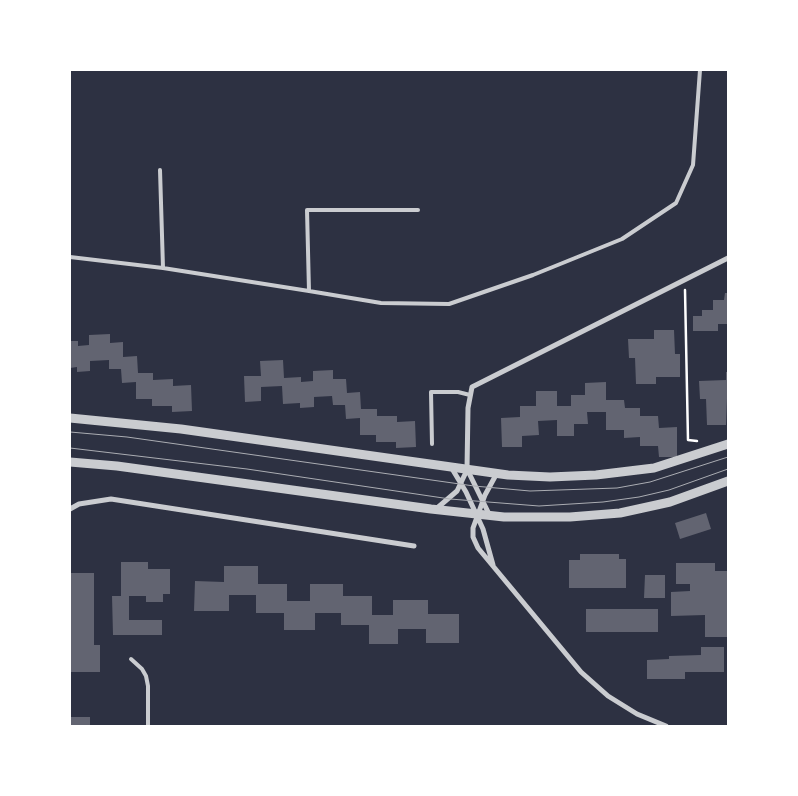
<!DOCTYPE html>
<style>
body{margin:0}
#map{position:relative;width:798px;height:796px;overflow:hidden;background:#2d3142;font-family:"Nunito Sans",sans-serif}
canvas{display:block}
.frame{position:absolute;inset:0;border:71px solid #fff;pointer-events:none}
</style>
<div id="map">
<canvas width="798" height="796"></canvas>
<div class="frame"></div>
</div>
<script>
const context = document.querySelector('canvas').getContext('2d');
context.lineJoin = 'round';
function paint(path, color) {
  context.fillStyle = color;
  context.fill(path, 'evenodd');
}
function toPath(rows) {
  const path = new Path2D();
  for (const r of rows) {
    path.moveTo(r[0], r[1]);
    for (let i = 2; i < r.length; i += 2) path.lineTo(r[i], r[i + 1]);
  }
  return path;
}
function strokePath(path, color, width, dash) {
  context.strokeStyle = color;
  context.lineWidth = width;
  context.lineCap = dash ? 'butt' : 'round';
  context.setLineDash(dash || []);
  context.stroke(path);
}
const building = toPath([
 [725,293,728,293,728,324,718,324,718,331,693,331,693,316,702,316,702,310,713,310,713,300,724,300],
 [654,330,674,330,675,354,680,354,680,377,656,377,656,384,636,384,635,358,629,358,628,339,654,339],
 [110,334,110,343,123,342,123,357,137,356,138,373,153,373,153,380,173,379,173,386,191,385,192,411,172,412,172,406,152,406,152,399,136,399,136,382,122,383,121,369,109,369,109,360,90,361,90,371,77,372,77,367,70,368,70,341,78,341,78,346,89,345,89,335],
 [283,360,284,378,301,377,301,382,313,381,313,371,333,370,333,379,346,379,347,393,360,392,361,409,377,409,377,416,397,416,397,422,415,421,416,447,396,448,396,442,376,442,376,435,360,435,360,418,346,419,345,405,333,405,332,396,314,397,314,407,300,408,300,403,283,404,282,386,261,387,261,401,245,402,244,376,261,376,260,361],
 [726,372,728,372,726,425,707,425,706,399,700,399,699,381,726,380],
 [606,382,606,400,624,400,625,408,640,408,640,416,658,416,659,428,677,427,677,457,659,457,658,446,640,446,640,437,624,438,624,430,606,430,606,412,587,412,588,424,574,424,574,436,557,436,557,420,538,421,539,435,522,436,522,447,502,447,501,418,520,417,520,406,536,406,536,391,557,391,557,406,571,406,571,395,585,395,585,383],
 [706,513,711,529,680,539,675,523],
 [580,554,619,554,619,559,626,559,626,588,569,588,569,560,580,560],
 [121,562,148,562,148,569,170,569,170,594,163,594,163,602,146,602,146,596,129,596,129,620,162,620,162,635,113,635,112,596,121,596],
 [676,563,715,563,715,571,728,571,728,637,705,637,705,615,671,616,671,592,690,591,690,584,676,584],
 [224,566,258,566,258,584,287,584,287,601,310,601,310,584,343,584,343,596,372,596,372,615,393,615,393,600,428,600,428,614,459,614,459,643,426,643,426,629,398,629,398,644,369,644,369,625,341,625,341,613,315,613,315,630,284,630,284,613,256,613,256,595,229,595,229,611,194,611,195,581,224,582],
 [70,573,94,573,94,645,100,645,100,672,70,672],
 [645,575,665,575,665,598,644,598],
 [586,609,658,609,658,632,586,632],
 [701,647,724,647,724,672,685,672,685,679,647,679,647,660,669,659,669,656,701,655],
 [70,717,90,717,90,726,70,726]
]);
const path = toPath([
 [685,290,688,440,697,441]
]);
const service = toPath([
 [160,170,163,268,309,291],
 [418,210,307,210,309,291,381,303,449,304,533,275,622,239,676,203,693,165,700,70],
 [70,257,163,268],
 [432,444,431,392,458,392,470,395],
 [131,659,142,669,146,676,148,686,148,726]
]);
const minor = toPath([
 [451,467,466,492,483,529,493,565],
 [497,473,485,495,473,528,473,537,478,548,581,672,608,696,637,714,666,726],
 [70,509,79,504,111,499,414,546],
 [436,509,457,491,467,470],
 [490,516,467,469,468,408,472,387,728,258]
]);
const tertiary = toPath([
 [70,418,181,429,508,475,550,477,596,475,654,468,728,444],
 [70,462,117,466,431,509,504,517,570,517,620,513,670,502,728,481]
]);
const tram = toPath([
 [70,432,127,437,474,486,530,491,617,488,650,482,728,457],
 [70,448,247,469,450,499,539,506,603,502,639,497,669,490,728,469]
]);
paint(building, '#626471');
strokePath(path, '#fff', 2.5);
strokePath(service, '#caccd0', 4);
strokePath(minor, '#caccd0', 5);
strokePath(tertiary, '#caccd0', 9);
strokePath(tram, '#abadb3', 1);
</script>
